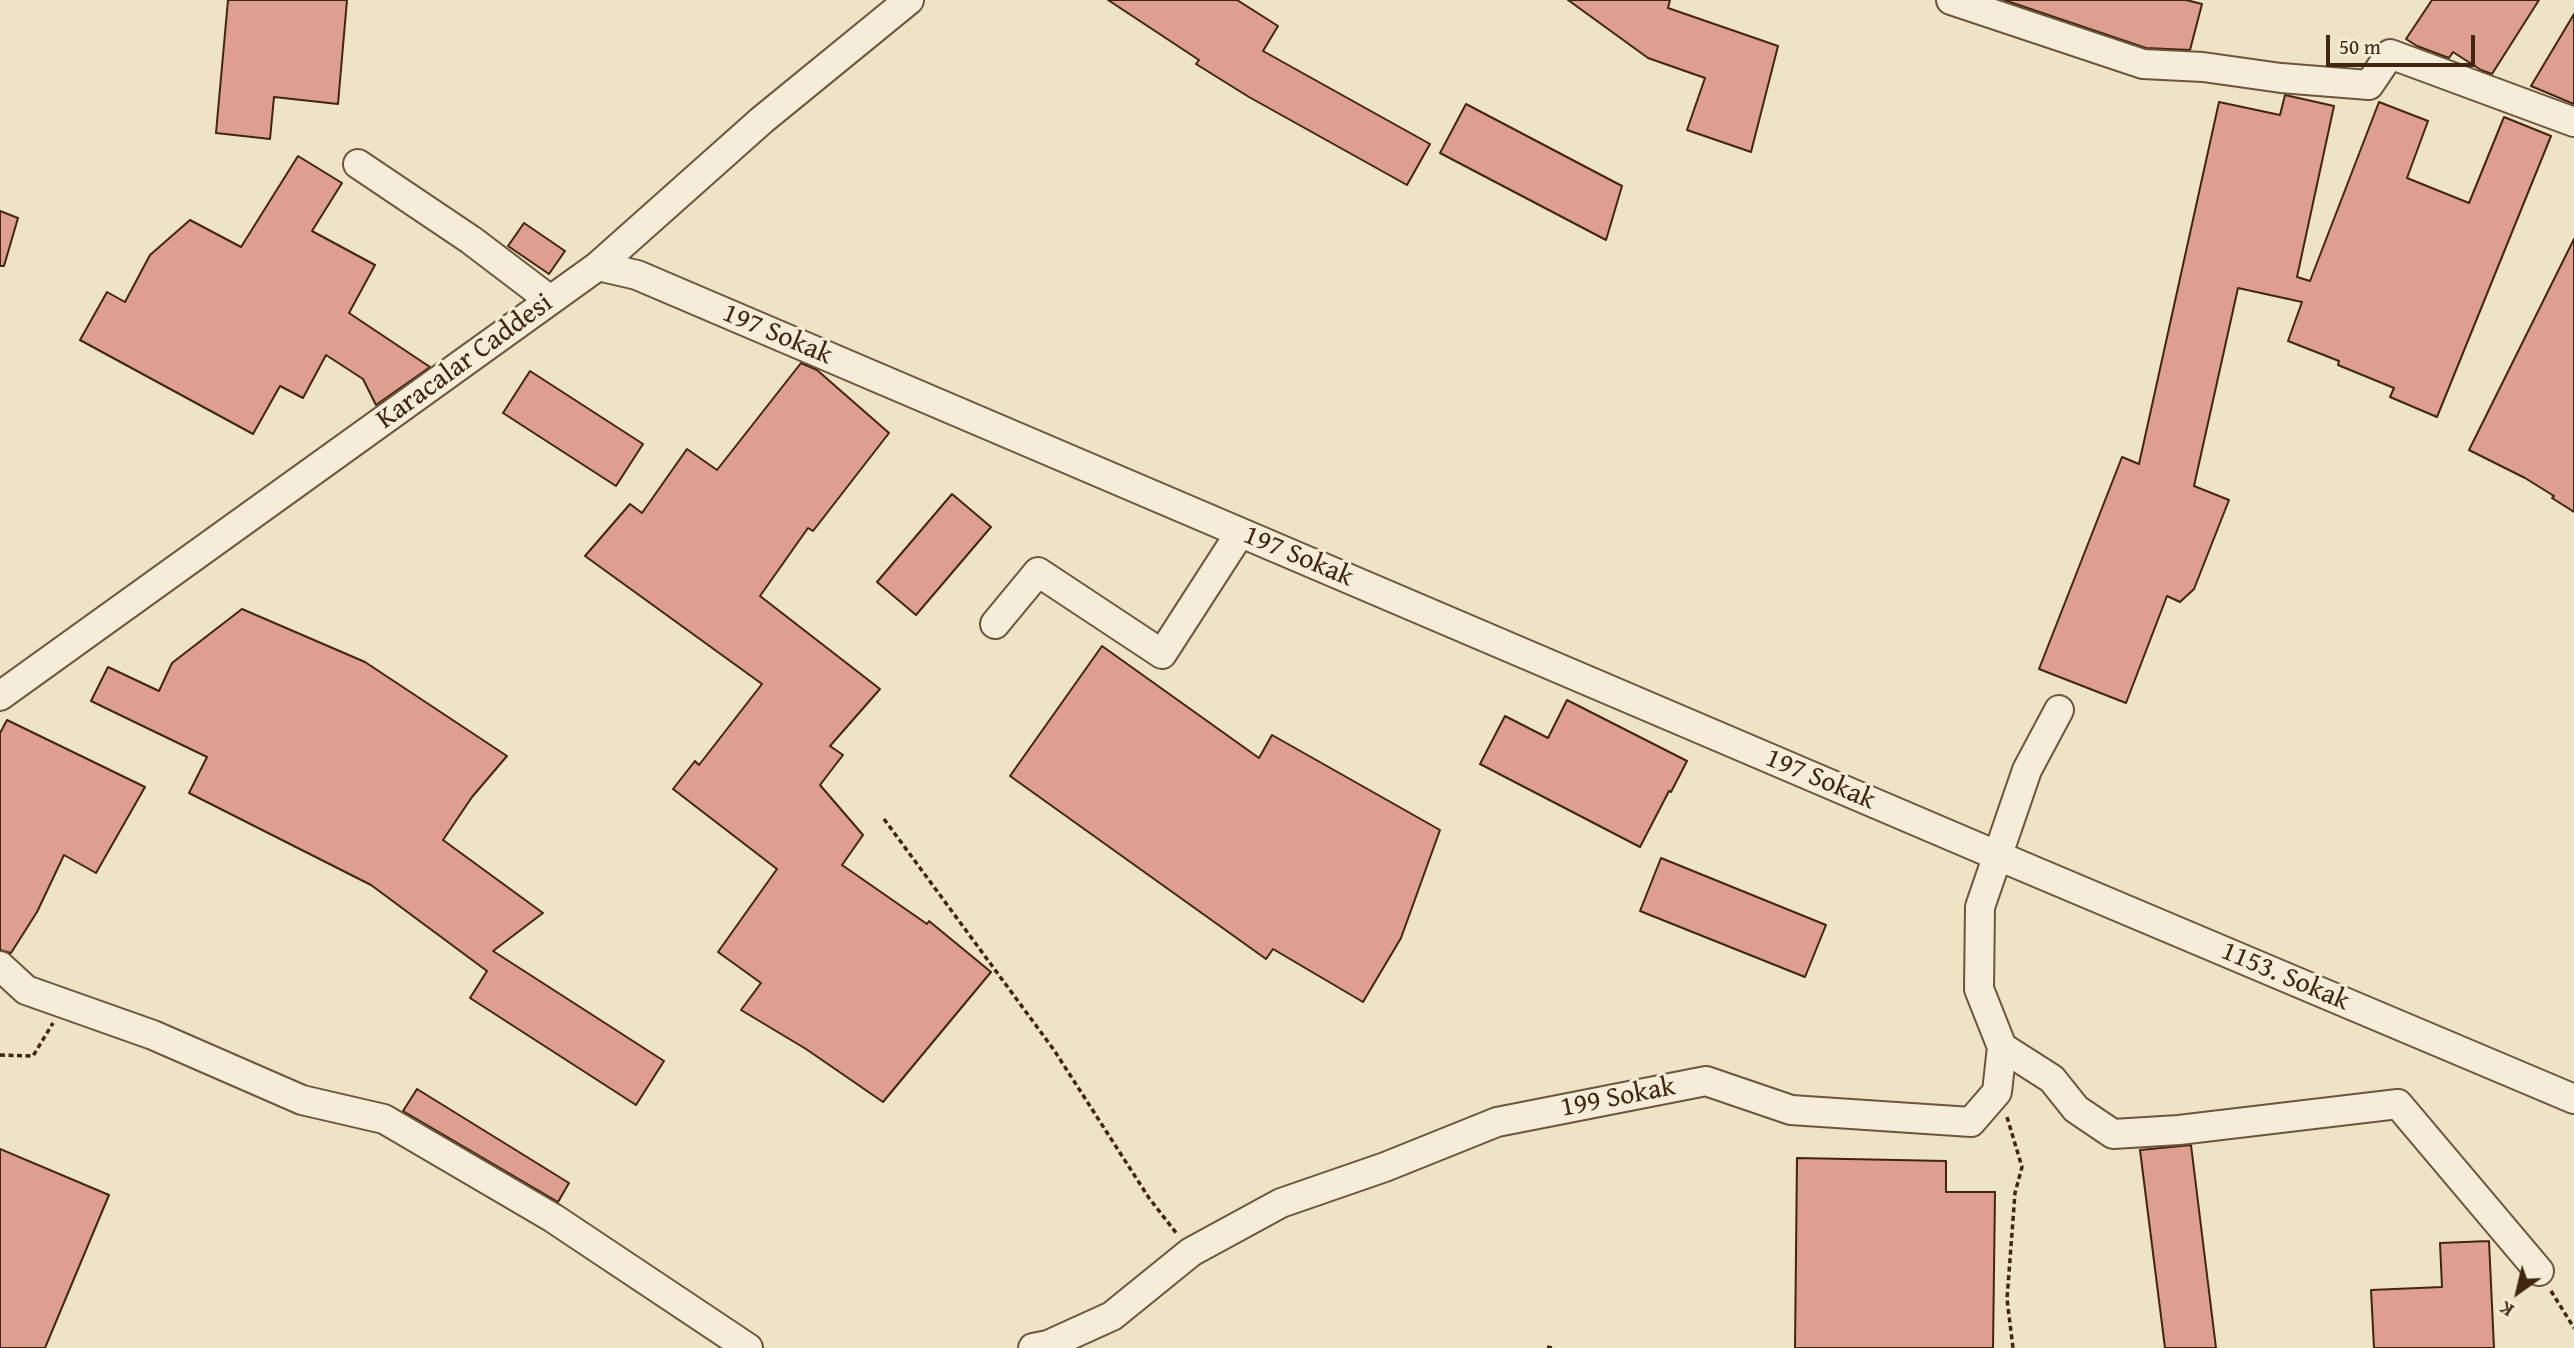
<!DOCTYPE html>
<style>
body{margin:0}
#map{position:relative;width:2574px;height:1348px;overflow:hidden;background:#efe3c5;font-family:"Gentium Book Plus",serif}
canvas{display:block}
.north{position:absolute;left:2483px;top:1257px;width:70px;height:70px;-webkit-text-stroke:5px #f5edd9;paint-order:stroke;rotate:214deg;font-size:19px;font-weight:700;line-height:28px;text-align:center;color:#41260f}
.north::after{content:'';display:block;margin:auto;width:24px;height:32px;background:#41260f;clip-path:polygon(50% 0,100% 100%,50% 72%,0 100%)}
.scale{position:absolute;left:2326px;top:35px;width:149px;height:32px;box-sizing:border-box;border:4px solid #41260f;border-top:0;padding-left:9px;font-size:21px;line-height:24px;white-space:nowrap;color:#41260f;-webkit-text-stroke:5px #f5edd9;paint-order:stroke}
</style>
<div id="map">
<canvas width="2574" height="1348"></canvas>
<div class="north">K</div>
<div class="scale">50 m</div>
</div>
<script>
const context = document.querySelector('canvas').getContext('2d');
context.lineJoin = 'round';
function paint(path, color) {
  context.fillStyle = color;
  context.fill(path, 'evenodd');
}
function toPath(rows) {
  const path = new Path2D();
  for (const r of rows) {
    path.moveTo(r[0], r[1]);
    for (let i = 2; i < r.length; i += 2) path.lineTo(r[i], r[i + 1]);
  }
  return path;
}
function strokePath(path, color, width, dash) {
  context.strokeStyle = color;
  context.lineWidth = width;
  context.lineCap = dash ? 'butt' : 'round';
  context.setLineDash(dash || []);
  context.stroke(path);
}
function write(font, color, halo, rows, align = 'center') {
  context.font = font + ' "Gentium Book Plus",serif';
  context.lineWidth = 6;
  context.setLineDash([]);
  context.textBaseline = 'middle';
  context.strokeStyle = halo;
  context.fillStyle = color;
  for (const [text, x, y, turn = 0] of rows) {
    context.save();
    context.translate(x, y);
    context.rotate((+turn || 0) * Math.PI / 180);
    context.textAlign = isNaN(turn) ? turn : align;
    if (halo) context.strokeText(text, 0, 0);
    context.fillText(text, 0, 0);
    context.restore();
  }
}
const building = toPath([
 [228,0,347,0,338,104,274,97,270,139,216,133,228,0],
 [1108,0,1237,0,1278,26,1263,51,1430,144,1407,185,1249,97,1196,64,1199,60,1108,0],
 [1568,0,1670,0,1668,8,1778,46,1751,152,1687,130,1705,78,1648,58,1568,0],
 [2004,0,2186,0,2202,4,2190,50,2146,48,2004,0],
 [2432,0,2539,0,2492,74,2481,70,2453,52,2449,58,2417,46,2406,39,2432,0],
 [2574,14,2574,104,2531,86,2574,14],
 [2285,95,2334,106,2297,277,2310,281,2379,102,2428,121,2407,178,2469,203,2504,117,2551,136,2437,417,2390,397,2394,388,2338,365,2339,361,2288,341,2302,302,2238,288,2194,486,2229,500,2194,589,2180,602,2167,596,2126,703,2039,669,2122,457,2139,464,2219,102,2280,115,2285,95],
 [1466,104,1622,186,1606,240,1440,153,1466,104],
 [298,156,342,183,312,231,375,265,349,313,430,367,376,405,363,379,326,355,303,398,280,386,253,434,80,340,107,292,125,302,150,255,190,220,241,247,298,156],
 [0,211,18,218,4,266,0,266,0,211],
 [524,223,565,251,549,274,508,246,524,223],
 [2574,239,2574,512,2552,498,2554,496,2525,478,2469,450,2574,239],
 [801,363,817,370,889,433,813,531,808,528,760,596,880,689,830,746,843,755,820,785,863,835,842,865,927,924,929,921,991,972,883,1102,806,1049,741,1010,761,983,718,952,777,869,673,789,695,761,699,765,762,684,585,556,630,504,642,513,687,449,717,470,801,363],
 [530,371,643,444,616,486,503,413,530,371],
 [952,494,991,527,916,615,877,582,952,494],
 [242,609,365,662,507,756,472,797,443,840,543,913,493,951,664,1061,636,1105,470,998,487,971,371,885,189,793,207,757,91,701,108,667,159,691,172,663,242,609],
 [1102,646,1259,758,1272,735,1440,830,1401,938,1363,1002,1273,949,1266,959,1010,776,1102,646],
 [1567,700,1687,761,1671,792,1669,791,1640,847,1480,764,1505,716,1548,738,1567,700],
 [7,720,145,787,96,873,64,855,37,912,11,953,0,950,0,733,7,720],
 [1661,858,1826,925,1805,977,1640,911,1661,858],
 [417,1089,569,1183,558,1202,403,1111,417,1089],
 [2191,1145,2216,1348,2165,1348,2140,1150,2191,1145],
 [0,1149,109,1195,45,1348,0,1348,0,1149],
 [1797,1158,1946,1161,1946,1192,1995,1192,1993,1348,1795,1348,1797,1158],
 [2489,1241,2494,1348,2374,1348,2371,1290,2442,1287,2440,1243,2489,1241]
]);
const path = toPath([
 [884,819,1054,1050,1149,1198,1177,1234],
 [0,1055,33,1056,53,1023],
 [2007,1117,2022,1167,2015,1193,2007,1299,2013,1348],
 [2551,1291,2574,1328],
 [1547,1347,1552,1348]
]);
const minor = toPath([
 [1951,0,2143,64,2203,67,2281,78,2369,85,2390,54,2574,122],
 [358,164,471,240,550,300],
 [598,266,637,275,1996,855,2574,1099],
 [995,624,1038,572,1162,654,1240,533],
 [0,696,598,266,762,120,909,0],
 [0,966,26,990,153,1035,302,1100,384,1119,553,1218,748,1348],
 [2002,1047,2052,1079,2076,1109,2113,1134,2179,1130,2398,1104,2539,1271],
 [1033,1348,1048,1345,1112,1316,1191,1252,1281,1203,1385,1167,1497,1122,1706,1081,1791,1110,1971,1122,1997,1092,2002,1047,1979,989,1980,907,2027,770,2059,710]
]);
const streetNames = [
 ["197 Sokak",777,335,23],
 ["Karacalar Caddesi",465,362,-36],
 ["197 Sokak",1298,557,23],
 ["197 Sokak",1820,780,23],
 ["1153. Sokak",2285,977,23],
 ["199 Sokak",1618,1098,-11]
];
paint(building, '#df9f90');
strokePath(building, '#41260f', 2);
strokePath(minor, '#6c553c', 32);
strokePath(path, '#41260f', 3.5, [5, 3.5]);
strokePath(minor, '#f5edd9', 28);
write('28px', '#41260f', '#f5edd9', streetNames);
</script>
